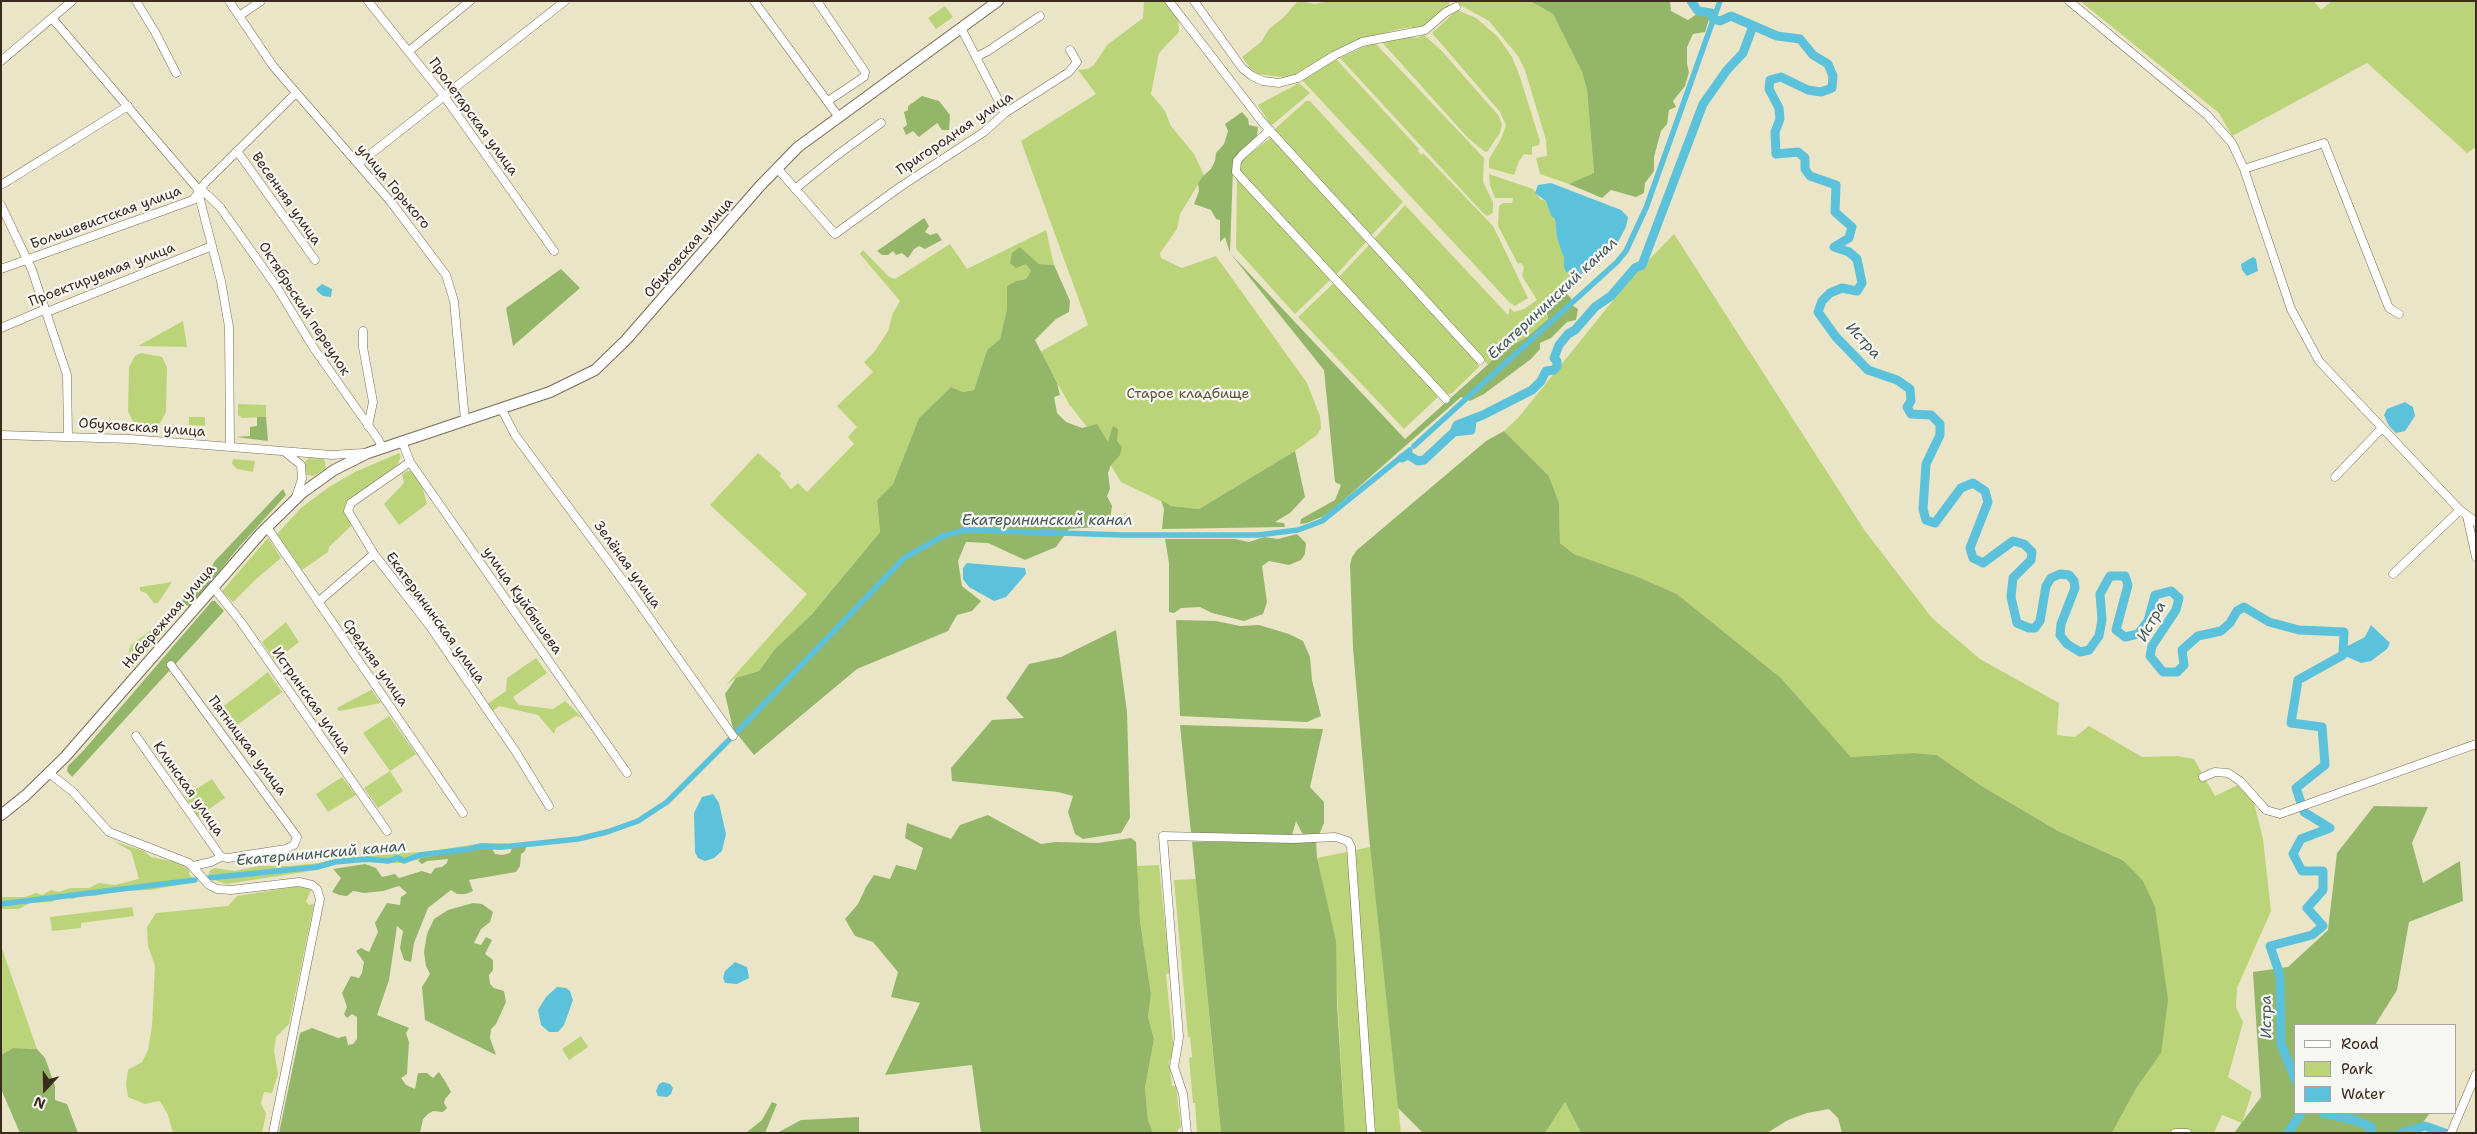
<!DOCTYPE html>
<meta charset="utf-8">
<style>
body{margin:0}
#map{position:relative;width:2477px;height:1134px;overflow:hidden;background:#ebe5c8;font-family:"Shantell Sans",sans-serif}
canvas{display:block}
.frame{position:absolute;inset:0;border:2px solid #3b2a1e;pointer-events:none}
.legend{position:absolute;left:2294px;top:1024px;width:162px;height:90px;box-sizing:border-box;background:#f6f6f2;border:1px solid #aba49d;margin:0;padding:6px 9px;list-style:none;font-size:15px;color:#3b2a1e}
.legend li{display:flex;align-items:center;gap:10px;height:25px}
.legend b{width:25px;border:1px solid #aba49d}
.north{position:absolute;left:20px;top:1064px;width:50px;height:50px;-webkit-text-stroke:4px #f6f6f2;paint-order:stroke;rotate:201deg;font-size:14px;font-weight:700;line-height:20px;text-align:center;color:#3b2a1e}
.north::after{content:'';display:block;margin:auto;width:18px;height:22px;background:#3b2a1e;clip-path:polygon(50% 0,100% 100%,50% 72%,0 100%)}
</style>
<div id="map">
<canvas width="2477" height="1134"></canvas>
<div class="frame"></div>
<ul class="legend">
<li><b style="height:6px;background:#fff"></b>Road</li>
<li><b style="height:14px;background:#bbd479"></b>Park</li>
<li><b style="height:14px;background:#5cc1da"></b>Water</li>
</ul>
<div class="north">N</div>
</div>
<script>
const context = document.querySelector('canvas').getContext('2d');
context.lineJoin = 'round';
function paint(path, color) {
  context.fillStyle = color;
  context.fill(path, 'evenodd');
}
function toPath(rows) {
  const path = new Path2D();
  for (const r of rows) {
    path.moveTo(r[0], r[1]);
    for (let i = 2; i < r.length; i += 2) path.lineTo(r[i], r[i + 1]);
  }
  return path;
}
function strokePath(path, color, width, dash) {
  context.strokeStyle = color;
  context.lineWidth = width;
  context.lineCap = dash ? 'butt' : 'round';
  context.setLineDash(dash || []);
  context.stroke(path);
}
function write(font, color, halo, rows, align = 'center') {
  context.font = font + ' "Shantell Sans",sans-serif';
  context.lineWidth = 4.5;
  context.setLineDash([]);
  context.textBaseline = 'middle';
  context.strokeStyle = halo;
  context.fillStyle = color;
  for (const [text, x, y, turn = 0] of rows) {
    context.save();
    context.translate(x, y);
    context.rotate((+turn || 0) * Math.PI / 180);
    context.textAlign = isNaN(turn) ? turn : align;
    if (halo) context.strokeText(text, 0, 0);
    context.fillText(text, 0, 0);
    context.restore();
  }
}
const green = toPath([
 [1144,1,1166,1,1178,18,1179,32,1159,53,1151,94,1165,111,1171,126,1194,154,1204,175,1180,214,1177,229,1160,253,1161,258,1182,268,1216,256,1307,383,1320,416,1321,428,1317,435,1295,451,1199,509,1171,506,1121,482,1087,427,1069,404,1040,352,1088,325,1021,141,1096,94,1078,70,1088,69,1094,65,1107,45,1143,18],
 [1298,1,1315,4,1329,1,1452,1,1449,3,1449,7,1425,27,1414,31,1411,27,1395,30,1356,42,1301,73,1288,78,1257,74,1250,68,1242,57,1261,42,1269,29,1284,17],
 [1453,1,1530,1,1553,14,1582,72,1587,90,1594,174,1569,184,1540,174,1536,158,1547,156,1546,140,1525,70,1518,56,1489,21],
 [2080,1,2314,1,2321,10,2332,1,2476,1,2476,147,2467,153,2367,63,2232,136,2219,113],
 [945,6,953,17,936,29,928,18],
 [1457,10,1476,18,1498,37,1512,57,1520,77,1540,141,1539,145,1532,147,1532,155,1524,154,1519,161,1514,175,1489,168,1489,159,1501,139,1506,125,1500,112,1432,33],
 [1424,35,1441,50,1498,115,1502,124,1500,133,1487,152,1484,151,1468,138,1381,41,1407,36,1416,38],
 [1374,42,1484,158,1483,182,1493,202,1493,213,1487,216,1482,212,1340,58],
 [1336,59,1419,149,1418,151,1421,155,1423,153,1493,226,1528,298,1515,306,1510,303,1302,80],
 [1299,83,1310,93,1271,126,1258,105],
 [1306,101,1310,101,1403,202,1370,237,1275,132,1275,129],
 [1272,137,1367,241,1335,276,1237,169,1240,161],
 [1489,174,1533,189,1540,199,1546,201,1551,216,1555,219,1557,238,1562,248,1565,263,1573,273,1569,280,1572,282,1542,307,1548,319,1527,337,1503,351,1489,366,1373,240,1405,205,1508,315,1510,308,1514,312,1524,309,1537,300,1522,276,1524,267,1521,263,1518,264,1498,226,1499,206,1503,203,1512,203,1513,198,1495,198,1490,185],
 [1240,179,1330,280,1295,314,1236,249,1237,180],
 [1046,230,1054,265,1039,264,1020,247,1031,271,1026,279,1016,281,1007,286,1007,309,1000,339,987,350,974,390,963,392,951,387,919,418,893,484,877,500,880,532,812,614,775,649,759,671,736,678,726,685,807,594,710,505,758,453,781,473,780,476,791,489,798,483,807,492,854,444,848,437,857,427,837,406,873,372,864,362,875,351,888,331,893,313,900,301,860,254,863,250,889,277,895,279,950,244,967,269],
 [1674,234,1865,531,1932,618,1980,659,2059,703,2057,735,2075,737,2089,726,2142,757,2178,756,2194,759,2215,796,2238,785,2254,803,2263,839,2271,911,2237,988,2236,1007,2243,1022,2228,1077,2252,1092,2242,1123,2222,1115,2214,1133,2112,1133,2137,1087,2160,1053,2124,860,2058,831,1980,785,1937,755,1914,753,1851,757,1781,678,1677,594,1638,577,1574,554,1560,543,1559,503,1549,476,1504,431,1518,418,1632,277],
 [1370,244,1477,361,1479,367,1451,394,1443,393,1338,278],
 [1334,283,1440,395,1404,429,1298,317],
 [183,321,187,347,138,346],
 [141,353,162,357,167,367,166,412,160,423,154,426,140,426,133,422,128,411,129,367,135,356],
 [238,404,266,405,266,417,242,418,238,415],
 [189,417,205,417,205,426,189,425],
 [399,453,401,456,397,467,345,505,344,512,352,525,329,547,328,552,302,570,277,534,301,508,329,487,355,472],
 [309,458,324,459,326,468,314,476,307,475,304,463],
 [233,459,255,461,253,472,237,469,232,464],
 [407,471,413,471,423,489,427,504,399,525,384,504,404,483,402,474],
 [268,538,281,558,255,580,233,602,222,591],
 [172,582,158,603,154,603,146,593,140,591,140,587],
 [286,622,299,642,275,661,262,642],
 [158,625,165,626,166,630,132,668,130,667,129,649,132,644],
 [536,658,547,673,513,697,519,705,553,709,565,701,583,718,576,716,556,728,554,734,538,715,499,706,493,711,487,704,506,691,507,678],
 [268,672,282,692,229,731,216,712],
 [371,690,381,703,339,711,337,708],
 [389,716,416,754,390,771,403,791,378,808,364,788,390,771,363,733],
 [342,777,356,795,328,812,316,794],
 [212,779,225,798,198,817,185,796],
 [113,841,144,851,151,857,175,862,189,869,189,874,195,882,150,890,114,891,95,896,81,895,73,899,64,897,51,902,30,903,19,909,1,909,1,897,25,897,36,893,42,895,51,890,59,892,70,888,89,888,99,883,115,885,139,879,131,851],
 [483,843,506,843,509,845,500,850,478,849,400,863,342,862,317,870,226,884,208,878,210,870,215,868,234,871,259,866,289,866,319,863,346,856,352,857,354,854,358,857,368,856,432,851],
 [1370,847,1401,1133,1345,1133,1336,973,1317,858],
 [1159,865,1170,973,1166,974,1174,1052,1172,1059,1169,1060,1172,1086,1176,1086,1181,1128,1178,1129,1178,1133,1153,1133,1148,1120,1145,1088,1154,1039,1148,1017,1151,994,1140,921,1137,866],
 [1196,879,1211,1035,1221,1133,1197,1133,1195,1103,1193,1103,1189,1058,1192,1057,1190,1037,1188,1037,1174,880],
 [293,887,305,887,311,890,306,901,309,905,314,904,289,1024,276,1037,274,1051,278,1074,272,1093,264,1092,261,1103,266,1114,262,1133,173,1133,168,1115,160,1101,145,1104,128,1097,126,1084,128,1070,142,1062,148,1050,152,1026,155,966,148,946,147,927,156,913,228,906,237,896],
 [132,907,134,916,81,923,81,928,52,931,50,917],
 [1,946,37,1049,13,1048,1,1055],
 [581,1036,588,1047,569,1060,562,1049],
 [1565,1102,1581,1133,1545,1133]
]);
const forest = toPath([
 [1530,1,1670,1,1671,11,1688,20,1697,14,1707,14,1709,19,1705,32,1693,34,1687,47,1687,64,1689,72,1685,86,1673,101,1676,107,1669,110,1667,124,1661,131,1654,157,1654,171,1645,183,1644,193,1636,197,1611,190,1602,198,1569,184,1594,173,1587,90,1582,72,1553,14],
 [922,96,939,101,950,115,949,130,942,130,937,123,919,137,913,131,906,135,903,128,907,125,904,112,908,110,908,106],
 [1242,112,1248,119,1249,125,1258,127,1257,136,1235,160,1233,168,1230,253,1405,439,1503,351,1527,337,1548,319,1546,309,1555,305,1556,297,1567,294,1571,298,1573,306,1578,309,1576,320,1567,322,1551,338,1540,343,1540,349,1531,359,1484,394,1470,401,1461,397,1337,506,1324,516,1307,523,1300,524,1301,519,1335,500,1341,485,1335,482,1324,370,1230,253,1225,237,1220,242,1220,220,1216,219,1211,210,1194,204,1199,191,1198,183,1204,175,1211,169,1215,161,1216,153,1224,144,1228,131,1225,124],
 [924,218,929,226,925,232,930,235,937,233,942,240,925,249,919,246,914,249,908,258,902,253,896,255,893,251,888,255,882,255,877,251],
 [1020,247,1039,264,1054,265,1070,301,1069,312,1056,319,1035,340,1057,383,1060,395,1054,397,1057,413,1066,422,1082,428,1097,424,1108,442,1113,426,1118,429,1117,441,1122,447,1120,455,1111,465,1108,473,1110,489,1107,496,1112,506,1109,526,1069,529,1056,547,1025,560,988,543,966,542,958,561,962,586,981,601,972,611,957,615,948,631,857,669,754,755,733,729,725,694,736,678,759,671,775,649,812,614,880,532,877,500,893,484,919,418,951,387,963,392,974,390,987,350,1000,339,1007,309,1007,286,1016,281,1026,279,1031,271,1026,264,1016,268,1010,263,1012,253],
 [561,269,580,288,513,346,506,308],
 [257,417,266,417,268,441,236,437,250,436,250,427,257,426],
 [1504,431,1549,476,1559,503,1560,543,1574,554,1638,577,1677,594,1781,678,1851,757,1914,753,1937,755,1980,785,2058,831,2123,860,2143,881,2155,907,2168,1000,2161,1053,2137,1087,2112,1133,1842,1133,1838,1118,1829,1109,1807,1113,1788,1120,1767,1133,1581,1133,1565,1102,1545,1133,1423,1133,1398,1108,1370,847,1353,648,1350,565,1352,557,1357,550,1486,441],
 [1295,451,1305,497,1290,513,1275,522,1284,523,1285,527,1162,529,1164,509,1161,500,1171,506,1199,509],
 [283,489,286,495,239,547,189,609,188,605,180,607,184,596,192,588,197,591,207,578,214,562],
 [1297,534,1306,543,1305,554,1301,560,1289,565,1269,561,1262,566,1267,602,1263,614,1244,621,1212,613,1200,607,1181,608,1174,613,1169,612,1169,563,1165,539,1235,539,1249,542,1264,537,1278,539],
 [212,601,215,601,224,611,72,777,67,771,68,766,84,750],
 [1176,620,1216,621,1240,626,1259,625,1289,634,1303,641,1310,657,1312,680,1321,716,1307,722,1180,716],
 [1116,630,1127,712,1130,818,1121,833,1083,839,1075,834,1068,812,1073,796,1058,792,952,781,951,768,992,720,1024,718,1006,698,1029,664,1061,657],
 [1180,725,1323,729,1310,787,1324,802,1324,823,1316,842,1317,858,1336,941,1337,1003,1345,1133,1221,1133,1192,842,1306,841,1296,821,1292,835,1191,833],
 [2374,806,2428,807,2412,843,2423,883,2460,861,2463,901,2409,922,2397,990,2375,1025,2296,1025,2296,1113,2430,1113,2415,1133,2234,1133,2261,1097,2253,972,2288,967,2328,930,2337,853],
 [988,815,1041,844,1056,842,1098,843,1131,838,1136,842,1140,921,1151,994,1148,1017,1154,1039,1145,1088,1148,1120,1153,1133,981,1133,972,1065,885,1075,920,1003,891,997,898,972,873,942,855,936,845,919,858,904,866,887,874,875,890,879,896,865,916,870,923,848,905,838,907,823,951,839,960,825],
 [522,845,526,847,525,851,521,854,520,866,516,872,469,880,473,891,466,894,457,894,451,890,428,908,414,943,411,962,404,960,400,948,403,931,397,926,389,980,377,1015,409,1028,406,1033,409,1042,407,1074,401,1078,406,1085,415,1089,418,1073,427,1073,433,1078,439,1072,445,1081,451,1092,445,1099,444,1103,447,1108,443,1112,433,1111,428,1114,423,1119,420,1133,279,1133,300,1033,312,1028,338,1038,346,1036,348,1045,353,1044,357,1039,357,1017,352,1014,347,1018,344,1014,347,1007,342,993,351,976,359,978,362,973,364,962,356,951,361,948,369,952,378,932,375,923,387,903,400,905,401,897,407,893,399,886,383,891,364,893,353,891,347,896,339,895,332,892,341,878,333,869,365,864,376,868,382,877,395,874,399,878,422,871,431,874,435,868,442,867,447,863,448,859,427,861,422,864,418,861,421,858,478,849,492,849,495,854,502,855,510,853,513,846],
 [473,903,482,904,493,912,490,922,481,929,474,943,481,945,486,937,492,940,485,954,493,960,493,970,489,975,490,984,494,988,504,991,506,1002,496,1024,491,1029,490,1038,496,1055,425,1020,422,987,430,974,426,966,424,952,427,934,434,919,448,910],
 [13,1048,37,1049,45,1058,55,1086,55,1100,67,1104,78,1133,20,1133,1,1089,1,1055],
 [772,1102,777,1104,765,1133,746,1133,762,1120],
 [859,1117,859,1133,777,1133,801,1120]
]);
const water = toPath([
 [1551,183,1621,210,1628,217,1626,227,1618,242,1572,282,1569,280,1573,273,1566,272,1564,267,1564,258,1557,238,1555,219,1551,216,1546,201,1535,193,1538,185],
 [2253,257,2256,259,2258,271,2247,276,2242,270,2241,264],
 [322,284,332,289,331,297,323,296,318,292,316,289],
 [2405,402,2413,407,2415,416,2405,431,2396,433,2389,426,2384,415,2387,409],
 [967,563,1025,568,1026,574,1006,597,994,601,969,587,963,579,963,568],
 [2371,625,2390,643,2387,649,2371,661,2361,663,2343,655,2344,648,2365,637],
 [713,794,719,803,726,834,722,851,714,858,705,861,698,858,695,852,694,813,702,797],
 [735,962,747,967,749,978,737,984,725,983,723,978,725,971],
 [557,987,566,988,570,991,573,1000,564,1025,558,1032,549,1032,541,1025,538,1010,546,997],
 [663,1082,670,1084,673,1088,671,1094,667,1097,658,1096,656,1091,659,1084]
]);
const canal = toPath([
 [1414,446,1617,262,1626,251,1646,208,1720,1],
 [738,731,904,558,943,536,965,530,1123,535,1258,535,1298,530,1322,521,1410,450],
 [208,878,317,867,335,862,367,859,388,861,398,858,404,861,420,855,469,849,481,846,502,847,578,839,607,832,638,821,667,802,730,739],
 [1,904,195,880]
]);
const river = toPath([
 [1691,1,1698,11,1711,13,1713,19,1720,21,1731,16,1777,36,1800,39,1813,55,1828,64,1833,76,1832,88,1821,92,1808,90,1781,77,1770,80,1769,89,1779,108,1780,119,1775,132,1776,154,1798,152,1805,158,1805,169,1810,176,1836,185,1835,212,1852,227,1849,238,1834,247,1849,252,1857,259,1862,283,1857,291,1842,288,1830,293,1822,301,1818,312,1836,337,1868,370,1897,380,1910,389,1911,401,1907,407,1911,414,1931,415,1940,424,1940,435,1926,464,1923,509,1926,520,1935,523,1961,488,1973,483,1985,491,1988,502,1970,548,1973,558,1983,563,2013,541,2024,544,2032,552,2031,560,2013,578,2011,597,2017,623,2029,628,2035,628,2040,621,2046,586,2051,578,2060,574,2069,575,2074,581,2075,588,2061,624,2060,635,2067,644,2080,652,2089,650,2099,636,2102,620,2100,594,2110,576,2125,576,2128,585,2116,630,2125,637,2138,634,2148,621,2155,595,2171,591,2179,598,2176,610,2152,646,2150,656,2163,672,2177,672,2184,665,2182,650,2198,636,2221,631,2230,623,2237,611,2244,607,2269,622,2299,630,2344,632,2343,655,2298,680,2291,723,2322,727,2325,765,2296,788,2304,812,2330,828,2301,839,2293,854,2302,871,2323,871,2323,890,2307,908,2323,926,2312,935,2270,946,2280,975,2281,1044,2296,1081],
 [1454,432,1471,430,1472,419],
 [1402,458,1408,455,1418,461,1424,460,1454,432,1457,425,1483,415,1532,390,1541,381,1546,371,1554,370,1557,366,1557,361,1554,358,1559,345,1568,334,1575,330,1595,307,1611,296,1635,268,1642,265,1703,104,1727,70,1743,53,1753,26],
 [2323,1113,2354,1120,2371,1127,2371,1133],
 [2288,1133,2301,1113],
 [2401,1133,2425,1126,2445,1133]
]);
const minor = toPath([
 [136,1,155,32,176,73],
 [229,1,273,66,391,202,446,275,454,301,465,420],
 [368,1,444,96,554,251],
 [754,1,838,116],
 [817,1,865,72,864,77,828,101],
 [1169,1,1263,123,1480,360],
 [1194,1,1242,68,1252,76,1263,81,1279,83,1298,78,1335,55,1362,42,1425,30,1446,12,1456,7],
 [2069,1,2207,115,2232,143,2244,169,2291,309,2319,361,2460,510,2476,522],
 [239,16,261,1],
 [52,18,197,188,221,281,229,327,230,446],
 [961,28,1005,113],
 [409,51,470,1],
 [976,57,988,51,1040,16],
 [1,61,72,1],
 [1270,130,1242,155,1237,161,1236,172,1446,399],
 [237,151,315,260],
 [358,164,565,1],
 [777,168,835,234,900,187,984,132,1005,113,1069,72,1077,62,1070,50],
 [2244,169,2324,143,2389,308,2399,314],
 [1,185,128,106],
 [201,189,220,207,276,286,313,347,378,439,382,447],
 [795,189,836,156,881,123],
 [1,205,32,270,67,375,68,436],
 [1,269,193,200,205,183,295,94],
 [1,328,41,311,47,312,212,246],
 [363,331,363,347,373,402,368,426],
 [501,408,515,435,629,589,733,736],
 [1,435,130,439,332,455,363,453],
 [402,441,410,462,627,773],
 [285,452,301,465,302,479,296,497],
 [410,462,351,503,348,511,374,554,429,625,516,752,549,806],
 [2335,477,2382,428],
 [2467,516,2476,557],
 [267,527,463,813],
 [2393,574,2460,510],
 [213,587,241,622,387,831],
 [318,602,374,554],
 [171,665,297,837,294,845,286,849,228,858,221,857,211,862,193,866],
 [136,736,221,857],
 [49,773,72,791,109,832,189,863,209,885,217,889,231,890,299,882,312,885,317,889,320,899,273,1133],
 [2203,777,2215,772,2228,773,2240,781,2266,810,2280,814,2476,744],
 [1187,1133,1183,1094,1174,1067,1179,1037,1163,836,1294,839,1335,837,1348,841,1351,847,1371,1133],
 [2175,1133,2187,1133],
 [2451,1133,2476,1074]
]);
const major = toPath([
 [1,815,26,795,65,757,261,533,302,493,334,470,368,453,550,392,595,370,626,340,760,186,798,147,998,1]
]);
const streetNames = [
 ["Пролетарская улица",473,117,54],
 ["Пригородная улица",955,134,-34],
 ["улица Горького",393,187,50],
 ["Весенняя улица",286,199,55],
 ["Большевистская улица",106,218,-20],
 ["Обуховская улица",689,248,-49],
 ["Проектируемая улица",102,275,-21],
 ["Октябрьский переулок",304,309,57],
 ["Обуховская улица",142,428,4],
 ["Зелёная улица",627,565,54],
 ["улица Куйбышева",522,601,55],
 ["Набережная улица",169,617,-49],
 ["Екатерининская улица",435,618,54],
 ["Средняя улица",375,663,55],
 ["Истринская улица",311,701,55],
 ["Пятницкая улица",247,746,53],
 ["Клинская улица",188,789,55]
];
const parkNames = [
 ["Старое кладбище",1188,394]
];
const waterNames = [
 ["Екатерининский канал",1553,299,-43],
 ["Истра",1863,341,47],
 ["Екатерининский канал",1047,521],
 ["Истра",2152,622,-61],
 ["Екатерининский канал",321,854,-5],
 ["Истра",2267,1017,-91]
];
paint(green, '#bbd479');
paint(forest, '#94b669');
paint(water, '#5cc1da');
strokePath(canal, '#5cc1da', 5.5);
strokePath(river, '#5cc1da', 9);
strokePath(minor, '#796b5a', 9);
strokePath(major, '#796b5a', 12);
strokePath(minor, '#fff', 8);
strokePath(major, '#fff', 10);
write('14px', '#3b2a1e', '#f6f6f2', streetNames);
write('14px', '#5b5435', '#f6f6f2', parkNames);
write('italic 15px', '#455756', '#f6f6f2', waterNames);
</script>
